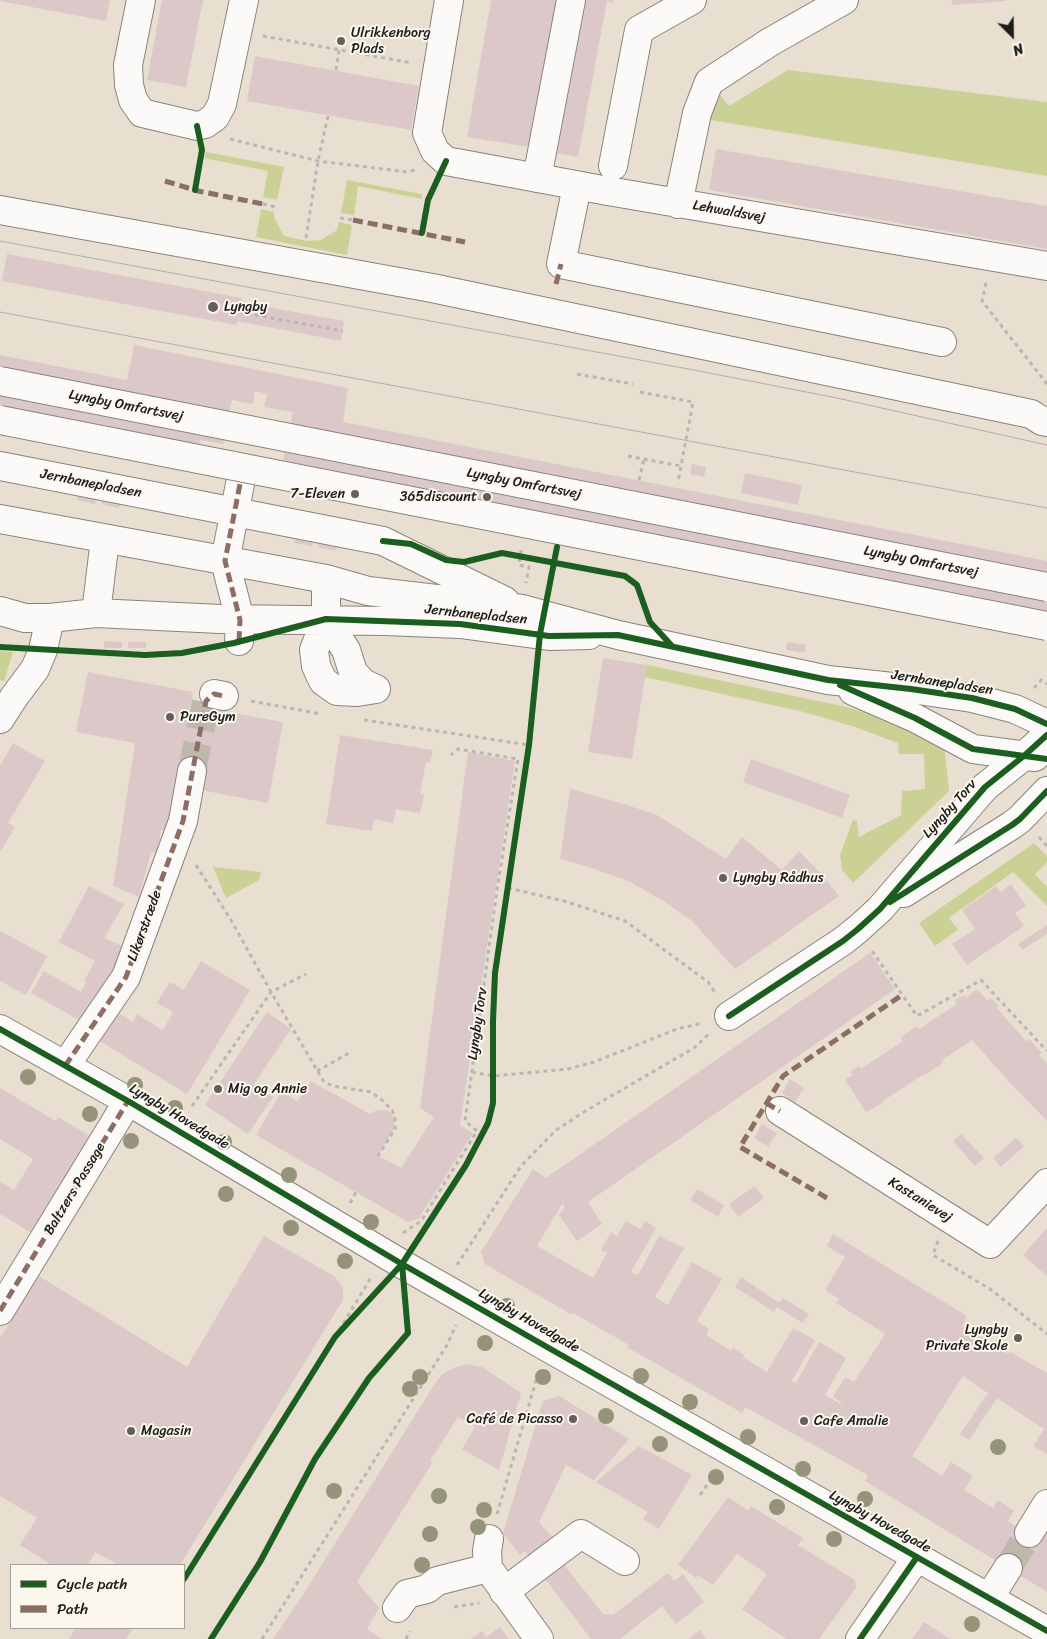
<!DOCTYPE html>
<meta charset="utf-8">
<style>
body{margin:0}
#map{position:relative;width:1047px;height:1639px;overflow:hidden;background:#e8dfd0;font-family:Sriracha,sans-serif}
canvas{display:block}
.legend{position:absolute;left:10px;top:1564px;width:175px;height:65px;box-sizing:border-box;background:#fbf7ec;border:1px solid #a29f99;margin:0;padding:6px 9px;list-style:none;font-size:15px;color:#1c1c1c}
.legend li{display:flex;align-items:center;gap:10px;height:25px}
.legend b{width:25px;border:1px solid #a29f99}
.north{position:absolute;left:987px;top:10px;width:50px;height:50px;-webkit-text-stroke:4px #fbf7ec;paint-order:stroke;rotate:157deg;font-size:14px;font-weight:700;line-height:20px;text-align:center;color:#1c1c1c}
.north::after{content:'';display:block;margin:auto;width:18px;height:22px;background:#1c1c1c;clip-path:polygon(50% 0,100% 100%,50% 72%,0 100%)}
</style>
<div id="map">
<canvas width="1047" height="1639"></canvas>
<ul class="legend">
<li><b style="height:6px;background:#1b5e20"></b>Cycle path</li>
<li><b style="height:6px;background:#8d6e63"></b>Path</li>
</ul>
<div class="north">N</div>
</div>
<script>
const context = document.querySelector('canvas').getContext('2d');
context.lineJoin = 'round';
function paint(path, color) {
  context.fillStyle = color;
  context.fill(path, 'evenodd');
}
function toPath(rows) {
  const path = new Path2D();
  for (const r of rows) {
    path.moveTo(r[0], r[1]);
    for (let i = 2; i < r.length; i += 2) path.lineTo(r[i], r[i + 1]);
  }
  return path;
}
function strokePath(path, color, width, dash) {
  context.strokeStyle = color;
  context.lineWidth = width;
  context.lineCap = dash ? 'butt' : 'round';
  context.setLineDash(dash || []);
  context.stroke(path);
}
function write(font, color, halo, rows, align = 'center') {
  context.font = font + ' Sriracha,sans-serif';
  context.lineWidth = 4;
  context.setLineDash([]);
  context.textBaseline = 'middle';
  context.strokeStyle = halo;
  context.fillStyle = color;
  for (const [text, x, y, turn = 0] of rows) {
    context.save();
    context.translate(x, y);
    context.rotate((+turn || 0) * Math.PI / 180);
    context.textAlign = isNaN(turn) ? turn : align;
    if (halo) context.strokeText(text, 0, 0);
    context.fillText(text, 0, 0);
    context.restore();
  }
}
const green = toPath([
 [788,70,1047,102,1047,176,710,120,719,94,729,106],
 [206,152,284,167,277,200,263,197,268,171,204,158],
 [347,180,422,194,422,199,358,186,354,215,341,213],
 [261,209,274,212,274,217,284,236,307,241,321,240,337,230,339,222,352,225,347,255,256,237],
 [0,651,13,652,4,681,0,680],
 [647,665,851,708,883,718,944,743,949,791,853,883,842,870,840,855,853,820,857,821,859,837,901,815,902,791,925,789,924,754,899,754,898,743,855,727,804,712,645,677],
 [1034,843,1047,856,1047,862,1035,874,1047,887,1047,906,1013,872,949,918,958,930,935,946,919,923],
 [213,867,261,872,259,880,226,898]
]);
const building = toPath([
 [0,0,110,0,106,21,0,1],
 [162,0,203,0,186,87,147,80],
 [491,0,557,0,529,147,467,137],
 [580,0,614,0,613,3,607,1,578,157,552,152],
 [951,0,1006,0,1007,1,953,5],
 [255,56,419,86,411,130,247,101],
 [716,149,1047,206,1047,249,709,190],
 [7,254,242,298,241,302,344,321,341,341,237,321,236,325,2,281],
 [134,345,348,388,343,422,1047,561,1047,635,278,484,293,412,264,407,267,394,255,391,253,404,232,400,223,444,200,440,194,467,0,429,0,355,127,380],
 [692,464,706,467,704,477,690,474],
 [745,473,802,485,798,505,741,493],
 [78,494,96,498,95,504,77,500],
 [103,499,121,502,119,508,101,504],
 [296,536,314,540,312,546,294,543],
 [319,541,337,545,336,551,318,547],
 [104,641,122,642,122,648,104,648],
 [128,642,146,642,146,648,128,648],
 [787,642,806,645,805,653,786,650],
 [603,658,647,665,632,759,588,752],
 [88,672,193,692,189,710,199,712,200,707,283,722,268,803,185,787,177,833,161,830,157,852,151,852,139,897,113,886,135,743,76,732],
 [340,735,433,750,430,763,426,762,420,794,424,795,420,813,396,809,393,823,374,819,372,831,326,824],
 [13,743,45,761,8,823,15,827,0,852,0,766],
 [468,752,515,761,460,1125,473,1133,419,1218,408,1222,256,1135,281,1092,298,1101,311,1081,370,1114,377,1110,387,1110,394,1117,394,1129,378,1156,401,1168,434,1117,420,1108],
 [751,759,850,795,842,818,743,782],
 [570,789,627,805,657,815,726,859,742,837,782,870,799,851,822,875,839,896,735,969,691,920,662,900,630,882,595,869,560,859],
 [1011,884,1026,906,1015,913,1024,926,967,965,952,944,975,929,962,910,996,886,1001,892],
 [89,886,124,904,104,938,125,947,127,954,86,1024,31,993,44,971,81,992,86,982,84,981,95,961,59,942],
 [1047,925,1047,934,1022,950,1018,944],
 [0,931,47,956,26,995,0,981],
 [870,953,895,989,588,1202,602,1224,577,1241,559,1215,565,1207,562,1204,537,1246,593,1278,607,1253,601,1250,611,1232,617,1236,626,1221,640,1229,645,1221,656,1228,631,1272,638,1275,659,1236,684,1248,655,1297,668,1305,692,1262,722,1279,697,1321,709,1329,706,1335,731,1351,733,1348,744,1355,743,1357,767,1372,793,1328,815,1340,792,1381,796,1383,819,1342,846,1358,825,1395,841,1404,842,1403,833,1397,845,1377,854,1382,885,1334,836,1303,839,1299,825,1290,845,1257,827,1246,833,1234,967,1316,962,1326,1008,1354,1010,1352,1047,1373,1047,1454,1033,1446,1044,1429,997,1398,969,1440,960,1434,988,1393,963,1376,912,1456,942,1476,951,1462,973,1476,964,1490,993,1508,998,1500,1014,1511,1008,1521,1030,1535,1047,1508,1047,1592,865,1481,868,1475,745,1407,742,1413,627,1347,629,1345,573,1313,572,1315,485,1264,481,1252,533,1169,546,1178],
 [201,961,250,990,187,1094,96,1039,114,1010,133,1022,137,1014,163,1030,173,1012,157,1003,170,982,184,990],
 [977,989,988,1001,991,998,999,1006,997,1008,1026,1041,1029,1039,1042,1053,1039,1055,1047,1064,1047,1121,1010,1083,972,1040,941,1061,943,1063,925,1075,924,1074,883,1101,884,1102,866,1112,845,1080,852,1075,850,1072,859,1066,861,1069,903,1041,901,1037,917,1026,919,1029,957,1004,954,1000,964,995,966,998],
 [267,1012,291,1029,254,1084,273,1097,248,1134,205,1105],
 [790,1079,804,1088,795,1102,782,1093],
 [0,1088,56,1121,58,1117,98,1141,40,1238,0,1214,0,1181,14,1190,33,1159,0,1139],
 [762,1124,777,1133,768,1147,754,1138],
 [961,1134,984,1158,975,1166,953,1141],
 [1016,1138,1024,1146,1001,1167,993,1158],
 [755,1186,764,1198,738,1217,729,1204],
 [697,1189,724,1205,718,1217,690,1200],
 [1047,1228,1047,1276,1023,1255],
 [264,1236,334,1276,343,1287,343,1300,180,1565,114,1565,115,1563,95,1552,88,1565,52,1565,20,1545,37,1518,0,1496,0,1338,39,1276,187,1367],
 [741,1277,779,1303,783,1298,809,1314,803,1323,777,1307,774,1312,735,1287],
 [466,1364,482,1367,521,1393,499,1470,462,1449,475,1427,458,1417,430,1461,432,1462,430,1467,357,1582,379,1608,367,1629,382,1639,273,1639,306,1590,434,1385,442,1374,454,1368],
 [559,1396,629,1439,594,1480,566,1465,539,1522,555,1540,532,1560,525,1551,520,1555,503,1533,543,1401],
 [639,1446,692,1475,659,1529,643,1519,648,1512,596,1482],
 [728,1497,749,1511,751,1506,803,1538,798,1545,855,1580,856,1588,819,1639,786,1639,742,1609,767,1574,737,1554,713,1585,697,1575,696,1578,678,1565],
 [558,1557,603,1614,613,1615,668,1573,674,1581,683,1574,704,1602,676,1624,662,1606,620,1639,591,1639,540,1572],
 [924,1622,950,1639,912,1639],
 [500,1627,509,1639,471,1639,482,1631,486,1637],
 [76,1628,133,1628,126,1639,69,1639],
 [700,1630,706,1639,688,1639]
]);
const minorTunnel = toPath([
 [192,771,206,701,214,694],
 [1008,1568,1029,1533]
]);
const path = toPath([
 [263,36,412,63],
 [336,70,339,50],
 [230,139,318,161,407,172,415,170],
 [263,204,276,207],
 [340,218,353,220],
 [306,238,318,161,328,116],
 [986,283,982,301,1047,384],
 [239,312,343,331],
 [577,374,633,384],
 [640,392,693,402,678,482],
 [628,456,681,466],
 [639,480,644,459],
 [521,550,519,565,529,567,526,583],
 [1034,688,1041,680,1047,684],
 [251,701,321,714],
 [364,720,529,745],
 [1039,837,1047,846],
 [196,865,231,920,271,992,324,1082,333,1086,371,1092,381,1099,392,1110,395,1119,395,1129,378,1156],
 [508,888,564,901,625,921,708,982,716,994],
 [872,951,917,1016,981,980,1047,1051],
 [317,1071,349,1053],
 [472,1072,493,1076,568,1069,594,1062,677,1029,702,1023],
 [192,1106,271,992,306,974],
 [350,1203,356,1192],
 [403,1233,421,1221,477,1131,465,1121,497,890,518,759,458,749,451,755],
 [938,1241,933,1255,990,1289,1047,1334],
 [457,1265,521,1166,556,1130,587,1110,694,1048,710,1033],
 [335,1337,372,1276],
 [700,1495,716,1472],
 [497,1514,538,1374],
 [454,1607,478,1603,479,1604],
 [262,1639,447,1345,456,1325],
 [406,1639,410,1631]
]);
const minor = toPath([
 [141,0,128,65,129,85,133,100,142,113,197,126,205,124,215,117,222,104,244,0],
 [449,0,427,133,435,151,446,161,608,191,1047,266],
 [613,166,639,30,692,0],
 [537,178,571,0],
 [577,186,561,264,942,342],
 [678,204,697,113,709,82,770,42,844,0],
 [0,210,432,288,1031,414,1042,421,1047,422],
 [0,466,383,541,505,601],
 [0,519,326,579,368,591,522,609,618,635,828,680,911,689,972,698,1015,709,1047,724],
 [326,579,326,619,314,650,316,666,323,681,337,691,357,692,376,689],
 [0,611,25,618,50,618,96,613,220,619,385,621,460,624,549,636,589,635],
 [96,613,105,539],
 [326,619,346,650,353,672,363,683,376,689],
 [239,641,240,620,225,561,240,484],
 [853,691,915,718,973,749,1035,757],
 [214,694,224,696],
 [0,719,14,697,35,669,43,650,50,618],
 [904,893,1012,825,1020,819,1047,791],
 [729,1016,843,941,858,929,880,909,985,787,1025,755,1047,735],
 [0,1029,128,1101,402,1264,547,1347,1047,1631],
 [65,1066,126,977,183,821,192,771],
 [780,1111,990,1244,1047,1183],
 [0,1311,128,1101],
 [1029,1533,1047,1504],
 [489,1539,487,1551,488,1568,539,1639],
 [504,1592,581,1534,625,1561],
 [989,1598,1008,1568],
 [397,1608,407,1594,427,1589,437,1581,488,1568],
 [860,1639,917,1557]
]);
const tram = toPath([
 [0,241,699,371,837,398,1047,445],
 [0,312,1047,508]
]);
const highwayBridge = toPath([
 [0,381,1047,587],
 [0,420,1047,626]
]);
const quiet = toPath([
 [165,181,198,191,263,204],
 [353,220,465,242],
 [556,284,561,264],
 [239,641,240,620,225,561,240,484],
 [65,1066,126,977,183,821,206,701,214,694,224,696],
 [766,1103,780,1111],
 [827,1198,740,1147,783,1076,902,995],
 [0,1311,128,1101]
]);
const cycleway = toPath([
 [195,190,202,150,197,126],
 [422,233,428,200,446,161],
 [383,541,411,544,446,560,464,562,502,553,625,576,637,585,650,622,672,646],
 [0,647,145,655,182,653,234,643,326,619,460,624,549,636,618,635,828,680,911,689,972,698,1015,709,1047,724],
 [840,685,915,718,973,749,1047,759],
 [890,902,1012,825,1020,819,1047,791],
 [729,1016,843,941,858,929,880,909,985,787,1025,755,1047,735],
 [0,1029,128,1101,402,1264,547,1347,1047,1631],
 [184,1579,335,1337,402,1264,466,1165,488,1123,493,1103,493,1021,495,973,529,745,540,634,557,547],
 [211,1639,260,1562,315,1459,369,1378,408,1333,402,1264],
 [860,1639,917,1557]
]);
const trees = [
 [28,1077],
 [135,1085],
 [175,1108],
 [90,1114],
 [131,1141],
 [224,1142],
 [289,1175],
 [226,1194],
 [371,1222],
 [291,1228],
 [345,1261],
 [507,1306],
 [485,1343],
 [641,1376],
 [420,1377],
 [543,1377],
 [410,1389],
 [690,1402],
 [606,1416],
 [748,1437],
 [660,1444],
 [998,1447],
 [803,1469],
 [716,1477],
 [334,1491],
 [439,1496],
 [865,1499],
 [777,1507],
 [484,1510],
 [478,1527],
 [430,1534],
 [834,1539],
 [422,1565],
 [972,1624]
];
const markers = [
 [341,41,5,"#63605b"],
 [213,307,6,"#63605b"],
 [355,494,5,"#63605b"],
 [487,497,5,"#63605b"],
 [170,717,5,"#63605b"],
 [723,878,5,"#63605b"],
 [218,1089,5,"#63605b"],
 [1018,1338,5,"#63605b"],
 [573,1419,5,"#63605b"],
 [804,1421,5,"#63605b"],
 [131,1431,5,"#63605b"]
];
const poiNames = [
 ["Ulrikkenborg",351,33],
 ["Plads",351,49],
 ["Lyngby",224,307],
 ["7-Eleven",345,494,"right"],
 ["365discount",477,497,"right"],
 ["PureGym",180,717],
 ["Lyngby Rådhus",733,878],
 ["Mig og Annie",228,1089],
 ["Lyngby",1008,1330,"right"],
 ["Private Skole",1008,1346,"right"],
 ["Café de Picasso",563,1419,"right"],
 ["Cafe Amalie",814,1421],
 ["Magasin",141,1431]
];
const streetNames = [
 ["Lehwaldsvej",729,212,10],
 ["Lyngby Omfartsvej",126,406,11],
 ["Jernbanepladsen",91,484,11],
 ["Lyngby Omfartsvej",524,484,11],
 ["Lyngby Omfartsvej",921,562,11],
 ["Jernbanepladsen",476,615,6],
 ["Jernbanepladsen",942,683,9],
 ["Lyngby Torv",950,809,-48],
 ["Likørstræde",145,926,-70],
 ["Lyngby Torv",478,1024,-82],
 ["Lyngby Hovedgade",179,1117,31],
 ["Baltzers Passage",75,1189,-59],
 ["Kastanievej",920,1200,32],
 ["Lyngby Hovedgade",529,1321,30],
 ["Lyngby Hovedgade",880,1522,29]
];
paint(green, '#cbd095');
paint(building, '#dcc8c8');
strokePath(minorTunnel, '#bfb8ac', 28, [28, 14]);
strokePath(minor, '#88847c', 30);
strokePath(path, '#b8b7b5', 3, [4, 4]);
strokePath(minor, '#fcfaf8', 28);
strokePath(tram, '#aeadab', 1);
strokePath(highwayBridge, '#88847c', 30, []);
strokePath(highwayBridge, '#fcfaf8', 28);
strokePath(quiet, '#8d6e63', 5, [10, 5]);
strokePath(cycleway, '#1b5e20', 6);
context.fillStyle = '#95947b';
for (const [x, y] of trees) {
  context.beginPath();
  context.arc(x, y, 8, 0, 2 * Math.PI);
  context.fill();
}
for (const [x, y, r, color] of markers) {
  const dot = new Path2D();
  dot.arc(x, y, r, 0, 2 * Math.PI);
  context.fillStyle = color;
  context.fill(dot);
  strokePath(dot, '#fbf7ec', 2);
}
write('14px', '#1c1c1c', '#fbf7ec', poiNames, 'left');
write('14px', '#1c1c1c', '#fbf7ec', streetNames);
</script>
